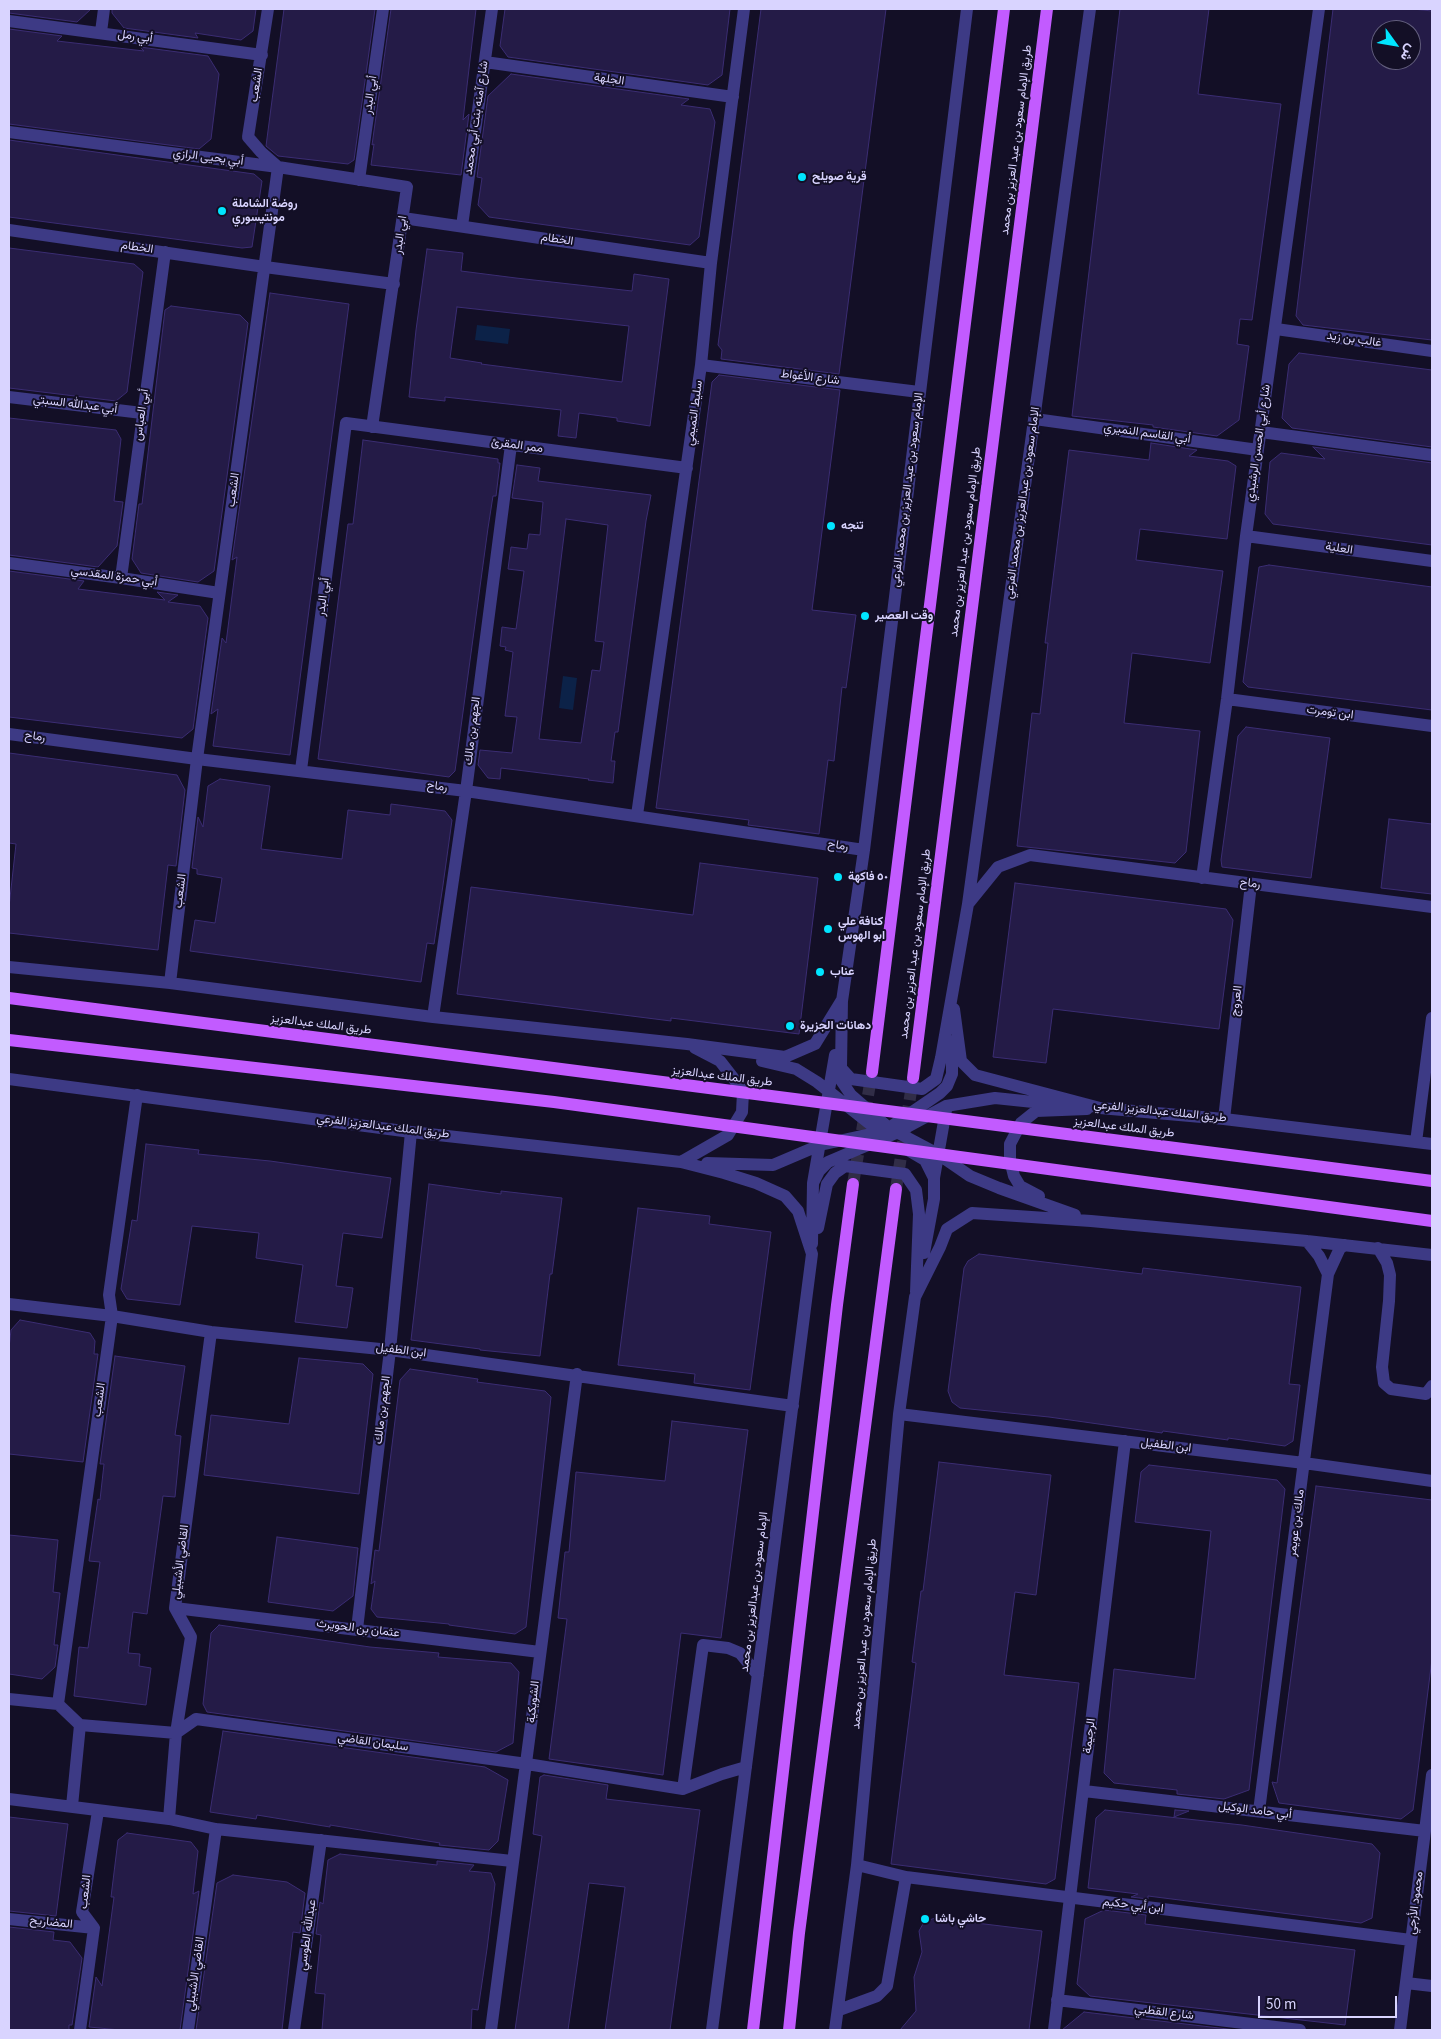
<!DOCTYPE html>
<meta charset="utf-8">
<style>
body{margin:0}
#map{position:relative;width:1441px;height:2039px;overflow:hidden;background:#130f26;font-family:"Source Sans 3",Vazirmatn,sans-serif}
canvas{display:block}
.frame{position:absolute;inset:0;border:10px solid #d9d4ff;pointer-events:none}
.north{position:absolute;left:1371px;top:20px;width:50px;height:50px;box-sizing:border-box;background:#130f26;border:1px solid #625e7d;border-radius:50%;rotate:122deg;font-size:14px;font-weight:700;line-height:20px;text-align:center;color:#d9d4ff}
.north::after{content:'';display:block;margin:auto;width:18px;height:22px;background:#00e5ff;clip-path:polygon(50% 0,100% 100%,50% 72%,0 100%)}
.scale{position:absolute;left:1258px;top:1996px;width:139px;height:22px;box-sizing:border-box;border:2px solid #d9d4ff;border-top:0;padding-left:6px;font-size:15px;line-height:18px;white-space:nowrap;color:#d9d4ff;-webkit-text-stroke:4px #130f26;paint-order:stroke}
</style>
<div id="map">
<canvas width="1441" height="2039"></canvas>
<div class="frame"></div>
<div class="north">ش</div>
<div class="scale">50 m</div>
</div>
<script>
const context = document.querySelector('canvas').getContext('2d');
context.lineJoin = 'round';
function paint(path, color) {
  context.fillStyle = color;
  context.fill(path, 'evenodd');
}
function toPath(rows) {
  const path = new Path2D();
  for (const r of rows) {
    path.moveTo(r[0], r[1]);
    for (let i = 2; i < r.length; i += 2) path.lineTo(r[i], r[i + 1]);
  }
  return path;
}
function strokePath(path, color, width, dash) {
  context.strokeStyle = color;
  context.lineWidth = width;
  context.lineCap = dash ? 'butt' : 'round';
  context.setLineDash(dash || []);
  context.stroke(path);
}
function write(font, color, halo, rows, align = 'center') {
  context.font = font + ' "Source Sans 3",Vazirmatn,sans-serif';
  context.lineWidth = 4;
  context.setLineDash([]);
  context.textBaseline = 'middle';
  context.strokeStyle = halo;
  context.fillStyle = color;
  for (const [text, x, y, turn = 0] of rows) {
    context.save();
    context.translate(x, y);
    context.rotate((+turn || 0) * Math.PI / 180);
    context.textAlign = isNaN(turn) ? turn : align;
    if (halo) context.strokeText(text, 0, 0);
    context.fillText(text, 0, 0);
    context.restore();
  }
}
const water = toPath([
 [477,325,510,329,508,344,475,340],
 [563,676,577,678,573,710,559,708]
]);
const building = toPath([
 [9,9,91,9,77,22,9,13,9,9],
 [112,9,256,9,253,31,241,40,195,33,198,38,124,28,112,13,112,9],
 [284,9,375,9,354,160,348,164,278,156,266,146,284,9],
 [391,9,476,9,463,120,469,114,461,175,371,165,374,144,372,145,391,9],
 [505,9,730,9,722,75,708,85,508,57,500,46,505,9],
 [761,9,886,9,839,374,721,359,722,350,718,345,761,9],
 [1120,9,1209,9,1198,94,1281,104,1252,320,1240,319,1237,344,1249,346,1239,420,1217,436,1153,427,1153,425,1072,416,1120,9],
 [1333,9,1413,9,1432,11,1432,340,1303,325,1296,316,1333,9],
 [1381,30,1411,30,1411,60,1381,60,1381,30],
 [9,29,62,36,57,41,144,51,140,47,208,56,219,74,211,139,199,149,9,124,9,29],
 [511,74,689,99,681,105,710,109,715,122,699,237,690,245,489,217,478,205,482,178,477,177,488,96,511,74],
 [9,140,254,174,262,181,252,247,242,248,9,217,9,140],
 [9,248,134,264,143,272,127,392,116,401,9,388,9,248],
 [427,249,463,253,461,271,516,278,632,291,634,274,669,279,650,426,617,421,617,418,579,413,576,438,558,436,561,410,445,397,445,401,409,397,416,330,427,249],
 [457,307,629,326,622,382,481,364,482,363,450,358,457,307],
 [270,293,349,304,290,755,213,746,218,709,211,714,222,638,226,643,237,557,232,560,270,293],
 [171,306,240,315,248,323,214,571,198,582,141,573,132,559,139,504,142,504,165,310,171,306],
 [1299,353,1432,370,1432,447,1292,428,1282,418,1289,364,1299,353],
 [719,375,840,390,812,610,856,615,846,688,842,687,834,761,828,760,819,834,748,825,749,820,656,808,712,382,719,375],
 [9,418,116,430,121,439,114,501,123,502,117,546,98,567,9,555,9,418],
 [363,440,498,459,498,463,500,463,496,496,493,496,488,528,455,771,449,777,318,759,348,524,353,524,363,440],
 [1151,443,1197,450,1189,456,1228,461,1236,466,1227,539,1140,529,1136,560,1223,571,1210,663,1132,653,1124,723,1200,731,1186,852,1175,863,1017,846,1032,713,1040,714,1048,643,1045,643,1069,450,1149,460,1151,443],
 [1313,447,1432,463,1432,545,1273,524,1265,514,1270,462,1281,453,1325,459,1313,447],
 [517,465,540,468,538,481,651,495,646,521,618,732,615,732,611,761,615,761,613,783,588,780,589,779,501,768,500,779,488,778,478,765,480,750,512,753,517,717,505,716,513,652,505,650,506,647,500,646,502,627,516,629,524,571,508,569,511,547,527,549,529,534,540,535,543,502,512,498,517,465],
 [566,519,608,525,595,641,604,642,600,671,592,670,581,743,539,739,566,519],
 [1269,565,1432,587,1432,710,1248,687,1243,682,1259,567,1269,565],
 [9,571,84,581,78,589,165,600,157,592,178,595,168,602,200,606,208,618,193,729,182,738,9,717,9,571],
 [1246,727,1330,738,1311,878,1222,867,1221,860,1238,736,1246,727],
 [9,753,177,775,185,790,176,866,168,865,158,950,9,933,9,907,16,844,9,843,9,753],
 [220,779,270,786,261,849,342,859,348,810,390,815,391,804,445,811,452,820,443,885,434,944,427,943,421,982,190,951,195,920,215,923,222,878,197,874,197,869,192,868,198,817,203,827,208,786,220,779],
 [1389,819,1432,824,1432,894,1381,888,1389,819],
 [700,863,818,878,799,1034,671,1018,671,1021,457,994,471,887,693,915,700,863],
 [1015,883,1226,909,1233,920,1219,1029,1053,1009,1046,1063,993,1057,1015,883],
 [146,1144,199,1150,198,1154,270,1161,391,1178,382,1238,343,1233,336,1286,353,1288,347,1328,295,1322,303,1265,256,1258,259,1233,192,1226,180,1305,127,1299,121,1289,132,1220,137,1221,146,1144],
 [429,1184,501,1194,501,1191,562,1198,552,1274,550,1274,540,1356,480,1350,480,1349,411,1340,429,1184],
 [638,1208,710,1216,709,1224,771,1232,750,1390,694,1383,695,1374,618,1365,638,1208],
 [979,1254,1142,1274,1143,1268,1301,1287,1289,1384,1300,1385,1293,1441,1285,1446,1228,1438,1228,1440,1163,1431,1162,1433,1049,1417,960,1408,952,1402,948,1391,964,1268,968,1261,979,1254],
 [20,1320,90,1333,95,1341,94,1354,98,1354,83,1462,9,1454,9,1348,11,1330,20,1320],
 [115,1356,185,1366,175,1435,181,1436,175,1497,163,1496,147,1614,133,1612,128,1653,140,1654,139,1666,151,1668,146,1705,74,1696,79,1647,88,1648,100,1562,89,1561,98,1499,100,1500,104,1464,100,1464,115,1356],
 [299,1358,363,1364,373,1374,359,1494,204,1475,211,1415,289,1424,299,1358],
 [410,1369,478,1379,477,1382,545,1391,551,1397,526,1627,515,1634,449,1625,449,1624,377,1617,371,1609,375,1581,371,1584,375,1550,379,1551,400,1380,410,1369],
 [672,1421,748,1430,721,1638,681,1633,663,1775,549,1759,567,1619,558,1618,565,1552,569,1552,576,1472,665,1481,672,1421],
 [939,1462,1051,1475,1036,1595,1015,1592,1004,1675,1079,1683,1055,1879,1046,1884,891,1864,916,1663,912,1662,921,1591,923,1591,939,1462],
 [1149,1465,1277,1480,1285,1489,1249,1790,1224,1799,1177,1794,1177,1790,1114,1783,1104,1773,1114,1669,1195,1679,1211,1531,1135,1522,1141,1472,1149,1465],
 [1316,1486,1432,1500,1432,1659,1413,1810,1401,1819,1279,1803,1272,1782,1277,1783,1316,1486],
 [9,1535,58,1540,53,1592,60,1593,54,1645,58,1645,55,1667,42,1679,9,1674,9,1535],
 [277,1537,358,1548,353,1596,333,1611,268,1602,277,1537],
 [219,1625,370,1647,439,1653,438,1657,511,1663,519,1672,513,1743,496,1752,207,1712,203,1704,211,1633,219,1625],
 [223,1731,485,1767,508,1780,498,1841,489,1850,439,1845,440,1843,330,1825,330,1827,257,1815,256,1819,210,1812,223,1731],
 [544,1775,608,1785,606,1799,700,1810,670,2030,605,2030,625,1887,589,1883,568,2030,515,2030,542,1836,533,1834,540,1777,544,1775],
 [1105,1810,1242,1825,1372,1844,1380,1853,1372,1918,1361,1923,1148,1896,1148,1899,1131,1897,1138,1894,1088,1888,1096,1818,1105,1810],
 [1175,1810,1189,1811,1174,1817,1175,1810],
 [9,1817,68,1824,56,1916,9,1911,9,1817],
 [127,1833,191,1842,198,1851,193,1894,199,1891,180,2030,120,2030,89,2027,96,1977,102,1986,114,1897,111,1897,118,1840,127,1833],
 [340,1854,437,1865,437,1861,474,1865,469,1871,491,1873,495,1884,487,1949,478,2010,472,2009,471,2030,322,2030,325,1994,315,1993,321,1935,316,1934,320,1902,323,1904,328,1860,340,1854],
 [233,1875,287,1882,305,1893,300,1933,293,1932,282,2030,196,2030,217,1883,233,1875],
 [1104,1910,1146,1915,1145,1924,1355,1950,1345,2025,1090,1996,1077,1984,1085,1919,1104,1910],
 [935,1918,1042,1931,1029,2030,900,2030,916,2011,914,1977,922,1952,919,1931,924,1922,935,1918],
 [9,1927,54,1932,53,1940,70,1942,82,1958,72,2025,69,2025,69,2030,9,2030,9,1927],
 [1084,2012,1236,2030,1062,2030,1084,2012]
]);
const majorTunnel = toPath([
 [853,1184,872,1072],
 [896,1189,913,1078]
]);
const minor = toPath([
 [9,21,262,55],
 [101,32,104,9],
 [485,62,733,97],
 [9,132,278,167,407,187,372,427],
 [359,180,383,9],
 [403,218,711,263],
 [462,226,492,9],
 [9,230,265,267,394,284],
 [1276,329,1432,351],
 [701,365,919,392],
 [9,397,142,413],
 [1035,419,1258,450],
 [1261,432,1432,455],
 [1246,536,1432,561],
 [9,563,121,578,219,593],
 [121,578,165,252],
 [1227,699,1432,726],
 [9,734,197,759,466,791,864,850],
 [301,770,346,423,687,468],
 [637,815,701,365,711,263,744,9],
 [1202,878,1227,699,1246,536,1319,9],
 [968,904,998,867,1030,855,1432,907],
 [9,967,170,983,433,1017,687,1044,785,1057,815,1044,842,1000],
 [170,983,197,759,278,167,261,152,248,137,268,9],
 [842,1000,841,1068,851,1079,922,1089,936,1079,941,1058,968,904,1090,9],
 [841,1008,864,850,967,9],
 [954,1009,961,1061,975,1075,1100,1108,1224,1119,1432,1144],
 [433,1017,466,791,511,445],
 [762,1061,796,1069,817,1082,884,1135],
 [834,1070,851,1095,889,1128,938,1154,970,1176,999,1188,1075,1215],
 [9,1079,411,1132,681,1162,724,1173,756,1183,785,1196,798,1211,812,1254,712,2030],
 [1224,1119,1251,884],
 [1416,1142,1432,1018],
 [908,1150,925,1160,934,1178],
 [681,1162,728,1135,742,1112,743,1092,734,1079,720,1061,695,1048],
 [707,1163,773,1165,820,1145,880,1132,889,1128,940,1093,947,1086,952,1074,952,1041],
 [813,1183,835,1055],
 [1039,1196,1020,1186,1014,1176,1010,1160,1010,1144,1021,1123,1036,1111,1087,1109],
 [818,1228,827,1184,835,1173,845,1166,905,1174,916,1190,919,1214,916,1292],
 [812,1244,813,1183,819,1171,828,1162,896,1133,946,1106,995,1098,1062,1105],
 [1378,1248,1387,1263,1390,1275,1389,1301,1382,1367,1384,1383,1391,1389,1426,1394,1432,1386],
 [924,1253,934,1199,934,1178,946,1110],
 [1328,1274,1340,1248,1345,1245],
 [9,1304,112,1316,211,1332,390,1350,793,1406],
 [899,1414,1304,1463,1432,1481],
 [175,1608,540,1652],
 [357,1629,390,1350,411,1132],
 [9,1699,58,1704,80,1725,176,1733,196,1719,527,1764,683,1789,722,1774,746,1767],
 [58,1704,112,1316,109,1295,137,1095],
 [683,1789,703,1645,728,1648,740,1653,758,1675],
 [1084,1791,1425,1831],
 [9,1799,169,1819,216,1829,512,1861],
 [72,1806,80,1725],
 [1259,1811,1328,1274,1319,1256,1307,1241],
 [169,1819,176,1733,191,1637,175,1608,211,1332],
 [857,1865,906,1877,1411,1940],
 [9,1919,94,1928],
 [1406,1983,1432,1986],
 [1057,2000,1300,2030],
 [839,2010,877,1996,887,1986,906,1877],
 [80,2030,94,1928,82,1912,98,1811],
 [188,2030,216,1829],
 [294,2030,321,1840],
 [491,2030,577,1374],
 [835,2030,857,1865,899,1414,915,1297,940,1247,947,1229,972,1213,1091,1221,1307,1241,1432,1255],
 [1054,2030,1125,1441],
 [1400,2030,1432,1775]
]);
const major = toPath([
 [872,1072,1004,9],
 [913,1078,1047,9],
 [753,2030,837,1305,853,1184],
 [789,2030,799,1933,896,1189]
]);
const majorBridge = toPath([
 [9,998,1432,1181],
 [9,1040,554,1102,1432,1221]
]);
const markers = [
 [802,177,5,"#00e5ff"],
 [222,211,5,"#00e5ff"],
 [831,526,5,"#00e5ff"],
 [865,616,5,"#00e5ff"],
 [838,877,5,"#00e5ff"],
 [828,929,5,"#00e5ff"],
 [820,972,5,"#00e5ff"],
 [790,1026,5,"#00e5ff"],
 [925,1919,5,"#00e5ff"]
];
const streetNames = [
 ["أبي رمل",135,37,8],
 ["الجلهة",609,80,8],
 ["الشعب",257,85,-81],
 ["أبي البدر",371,95,-82],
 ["شارع آمنه بنت أبي محمد",477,118,-82],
 ["طريق الإمام سعود بن عبد العزيز بن محمد",1017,140,-83],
 ["أبي يحيى الرازي",208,158,7],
 ["ابي البدر",401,235,-82],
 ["الخطام",557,240,8],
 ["الخطام",137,248,8],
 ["غالب بن زيد",1354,340,8],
 ["شارع الأغواط",810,378,7],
 ["أبي عبدالله السبتي",75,405,7],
 ["سليط التميمي",695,413,-82],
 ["أبي العباس",142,415,-82],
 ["أبي القاسم النميري",1147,434,8],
 ["شارع أبي الحسن الرشيدي",1259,443,-82],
 ["ممر المقرئ",517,446,8],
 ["الشعب",234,490,-82],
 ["الإمام سعود بن عبد العزيز بن محمد الفرعي",908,490,-83],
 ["الإمام سعود بن عبدالعزيز بن محمد الفرعي",1023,503,-82],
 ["طريق الإمام سعود بن عبد العزيز بن محمد",966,542,-83],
 ["العلية",1339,549,8],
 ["أبي حمزة المقدسي",114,577,8],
 ["أبي البدر",324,597,-83],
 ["ابن تومرت",1330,713,7],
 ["الجهم بن مالك",473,731,-83],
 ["رماح",35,737,8],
 ["رماح",437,787,7],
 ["رماح",838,846,9],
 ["رماح",1250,884,7],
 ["الشعب",181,891,-83],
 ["طريق الإمام سعود بن عبد العزيز بن محمد",916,944,-83],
 ["العروج",1237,1001,-83],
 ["طريق الملك عبدالعزيز",321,1025,7],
 ["طريق الملك عبدالعزيز",722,1077,7],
 ["طريق الملك عبدالعزيز الفرعي",1160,1112,6],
 ["طريق الملك عبدالعزيز الفرعي",383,1127,7],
 ["طريق الملك عبدالعزيز",1124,1128,7],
 ["ابن الطفيل",401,1351,7],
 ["الشعب",100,1400,-82],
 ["الجهم بن مالك",383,1410,-83],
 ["ابن الطفيل",1166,1446,7],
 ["مالك بن عويمر",1297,1523,-83],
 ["القاضي الأشبيلي",181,1562,-83],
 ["الإمام سعود بن عبدالعزيز بن محمد",755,1592,-83],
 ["عثمان بن الحويرث",358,1629,7],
 ["طريق الإمام سعود بن عبد العزيز بن محمد",865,1634,-85],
 ["الشويكية",534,1702,-84],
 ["الرجيمة",1090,1736,-83],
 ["سليمان القاضي",373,1743,8],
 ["أبي حامد الوكيل",1255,1811,7],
 ["الشعب",86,1892,-84],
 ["محمود الأزجي",1416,1903,-83],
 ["ابن أبي حكيم",1133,1906,7],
 ["المضاريح",51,1923,6],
 ["عبدالله الطوسي",308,1935,-82],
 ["القاضي الأشبيلي",196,1974,-82],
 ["شارع القطبي",1164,2013,7]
];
const poiNames = [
 ["قرية صويلح",812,177],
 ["روضة الشاملة",232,204],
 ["مونتيسوري",232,218],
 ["تنجه",841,526],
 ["وقت العصير",875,616],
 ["٥٠ فاكهة",848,877],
 ["كنافة علي",838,922],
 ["ابو الهوس",838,936],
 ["عناب",830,972],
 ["دهانات الجزيرة",800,1026],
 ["حاشي باشا",935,1919]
];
paint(water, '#0c2248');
paint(building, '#241b47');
strokePath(building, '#3b2d73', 1);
strokePath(majorTunnel, '#312d47', 12, [12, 6]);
strokePath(minor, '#3d3a85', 12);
strokePath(major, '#c25bff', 12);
strokePath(majorBridge, '#c25bff', 12);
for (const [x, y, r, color] of markers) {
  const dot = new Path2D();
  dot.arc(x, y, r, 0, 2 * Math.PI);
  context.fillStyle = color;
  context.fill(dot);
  strokePath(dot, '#130f26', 2);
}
write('12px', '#d9d4ff', '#130f26', streetNames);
write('bold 12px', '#d9d4ff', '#130f26', poiNames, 'left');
</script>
